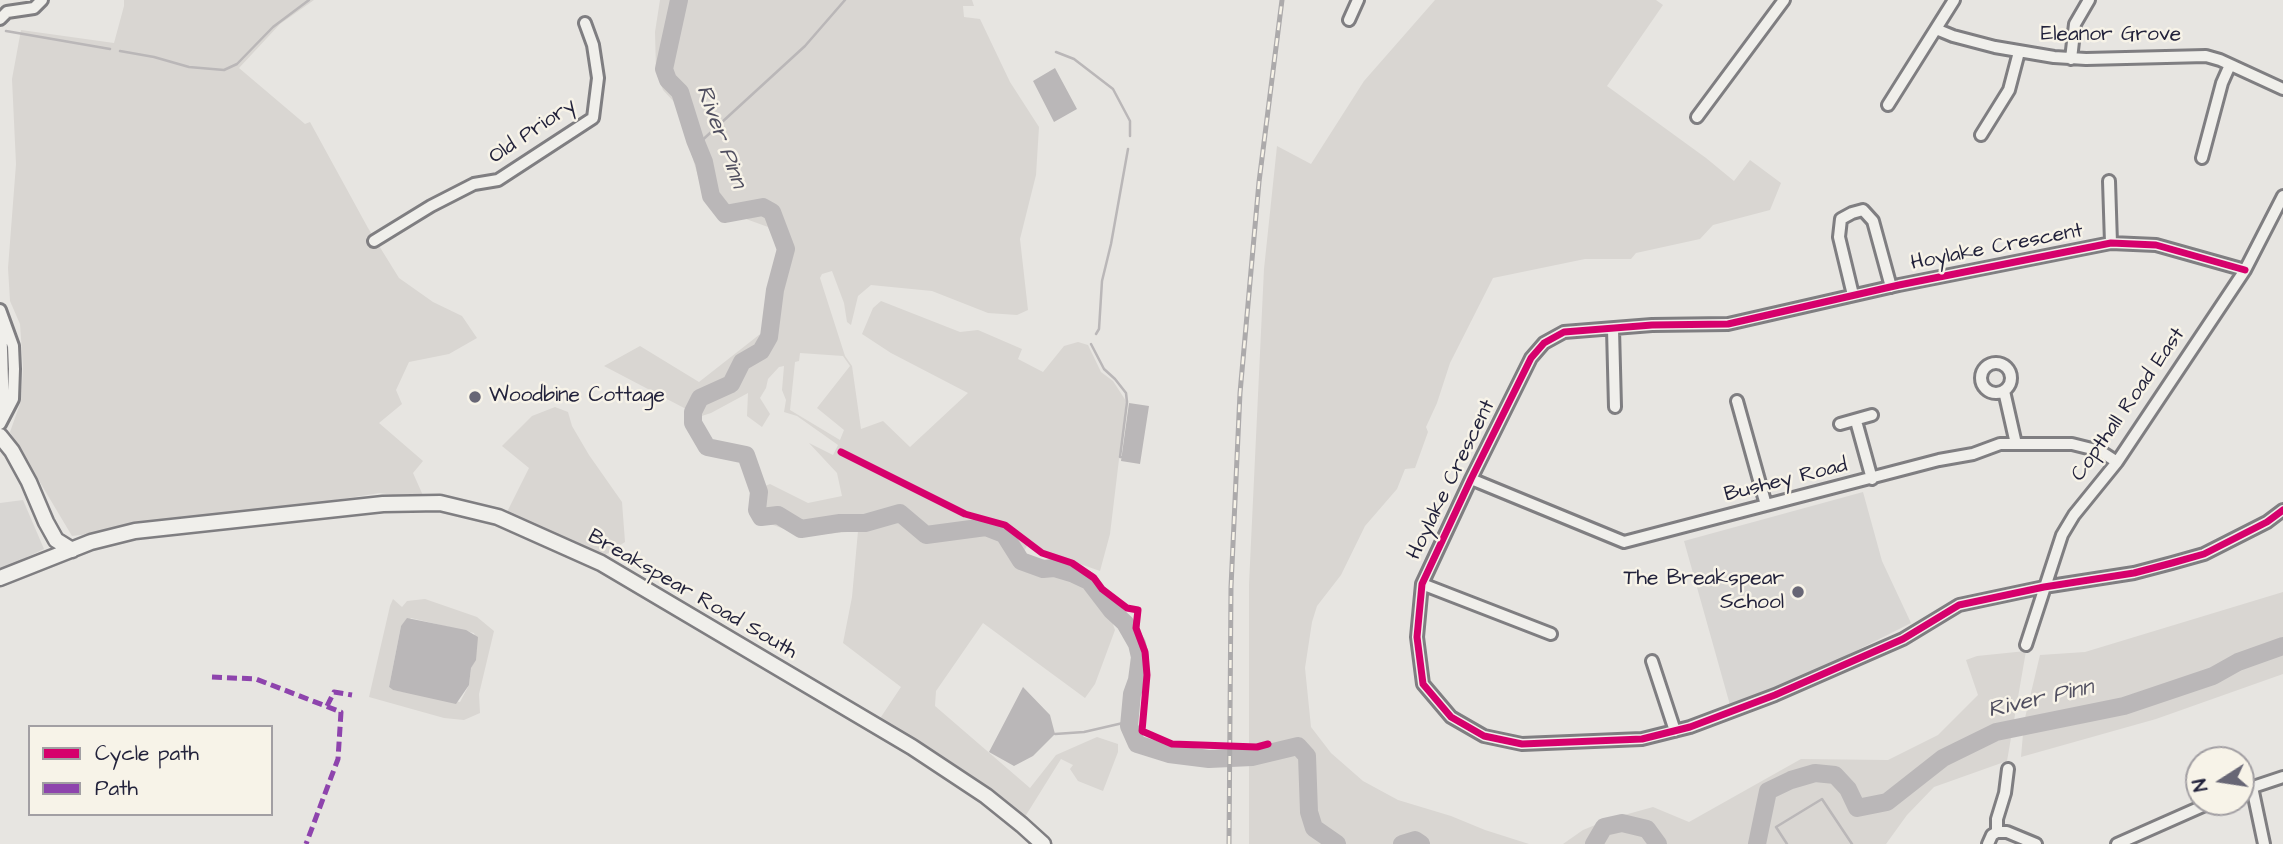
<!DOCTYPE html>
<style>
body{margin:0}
#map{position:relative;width:2283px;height:844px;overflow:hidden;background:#e7e5e1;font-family:"Architects Daughter",sans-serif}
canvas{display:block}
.legend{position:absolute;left:28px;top:725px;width:245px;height:91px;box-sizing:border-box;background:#f7f3e8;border:2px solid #a29fa3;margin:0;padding:9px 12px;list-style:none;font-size:21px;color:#22223b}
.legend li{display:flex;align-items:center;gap:14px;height:35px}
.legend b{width:35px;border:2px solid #a29fa3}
.north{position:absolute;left:2185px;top:746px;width:70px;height:70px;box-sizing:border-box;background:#f7f3e8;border:2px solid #a29fa3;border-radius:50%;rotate:258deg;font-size:19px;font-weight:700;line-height:28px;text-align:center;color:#22223b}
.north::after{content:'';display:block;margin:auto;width:24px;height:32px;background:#676675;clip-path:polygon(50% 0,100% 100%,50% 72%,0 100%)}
</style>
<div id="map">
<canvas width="2283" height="844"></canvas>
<ul class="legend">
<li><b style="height:9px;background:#d6006c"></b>Cycle path</li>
<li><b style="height:9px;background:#8e44ad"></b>Path</li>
</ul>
<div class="north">N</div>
</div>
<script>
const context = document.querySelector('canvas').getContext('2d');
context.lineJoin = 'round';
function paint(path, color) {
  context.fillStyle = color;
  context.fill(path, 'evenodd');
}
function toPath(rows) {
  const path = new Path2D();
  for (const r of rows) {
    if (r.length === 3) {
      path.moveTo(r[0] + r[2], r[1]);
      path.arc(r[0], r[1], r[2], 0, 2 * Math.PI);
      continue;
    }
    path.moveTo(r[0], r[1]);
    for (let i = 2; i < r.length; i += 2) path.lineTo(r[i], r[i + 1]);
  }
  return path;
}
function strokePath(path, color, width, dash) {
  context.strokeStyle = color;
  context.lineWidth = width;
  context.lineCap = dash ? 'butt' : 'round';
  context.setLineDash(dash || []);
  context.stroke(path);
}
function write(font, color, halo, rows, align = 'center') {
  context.font = font + ' "Architects Daughter",sans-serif';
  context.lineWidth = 5;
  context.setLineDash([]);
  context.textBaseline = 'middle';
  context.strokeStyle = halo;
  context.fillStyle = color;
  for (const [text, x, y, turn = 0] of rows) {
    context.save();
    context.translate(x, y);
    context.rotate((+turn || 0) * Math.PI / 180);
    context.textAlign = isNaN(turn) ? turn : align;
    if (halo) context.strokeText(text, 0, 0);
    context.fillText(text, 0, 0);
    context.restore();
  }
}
const built = toPath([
 [1863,492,1882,561,1911,623,1822,668,1730,705,1684,541],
 [23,500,44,549,0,570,0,503]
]);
const green = toPath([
 [124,0,314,0,280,24,239,68,305,124,310,122,368,228,399,278,433,302,462,316,477,338,449,354,409,362,396,390,402,404,379,423,423,461,413,473,425,500,380,493,208,520,72,536,10,432,21,401,23,367,20,324,10,301,8,268,16,164,12,79,21,30,114,43,124,6],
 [660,0,972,0,974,6,963,6,964,17,980,19,1010,82,1039,127,1036,175,1020,239,1028,310,1017,315,988,313,932,291,871,285,858,296,851,325,847,322,844,303,832,271,822,274,820,278,845,356,852,366,861,429,883,421,910,447,968,393,891,353,862,334,873,308,881,301,960,332,978,330,1022,349,1018,359,1043,372,1064,346,1078,342,1088,345,1101,372,1113,381,1126,401,1110,534,1100,571,1046,552,1030,540,1018,563,1027,569,1055,572,1087,583,1109,613,1115,630,1095,684,1085,698,983,623,936,691,935,706,1030,788,1056,755,1097,737,1118,744,1118,752,1103,791,1078,781,1070,769,1073,765,1061,759,1023,820,879,720,901,687,843,643,852,597,858,531,804,536,773,525,757,522,752,510,753,491,770,484,808,503,842,496,837,473,809,443,833,455,838,445,797,416,784,412,786,400,782,390,784,366,779,367,768,379,766,388,760,398,770,414,762,427,747,416,748,393,711,413,686,421,686,409,604,366,640,346,699,382,764,331,772,271,778,256,774,240,768,227,746,219,720,219,705,200,677,105,663,90,656,71,655,32],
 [800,353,843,356,850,366,817,408,844,430,840,440,790,410,795,362,799,361],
 [1435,0,1656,0,1663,5,1607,86,1706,158,1734,181,1750,160,1781,183,1770,210,1713,225,1700,239,1636,253,1631,259,1585,259,1493,278,1450,363,1437,403,1426,427,1428,432,1415,468,1405,469,1397,489,1365,526,1341,575,1317,606,1312,622,1305,668,1311,727,1331,753,1363,781,1398,800,1451,816,1485,830,1529,844,1249,844,1249,584,1264,269,1277,146,1311,164,1364,81],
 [555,407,568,412,572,426,589,455,622,502,625,542,596,561,505,516,529,468,502,446,532,416],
 [2283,592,2283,674,2156,719,2021,757,2024,722,2040,655,2085,652],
 [393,599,402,607,407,601,425,599,477,617,494,631,479,694,480,713,464,720,444,718,369,697,390,606],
 [411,618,474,633,477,643,475,660,471,668,469,685,460,702,393,690,389,687,401,626],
 [2026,651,2007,761,1934,787,1907,815,1886,844,1563,844,1583,830,1610,819,1653,807,1689,822,1801,759,1888,760,1938,735,1978,695,1966,660,1977,656]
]);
const water = toPath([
 [1055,68,1077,109,1054,122,1033,81],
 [1129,403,1149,406,1140,464,1121,461],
 [407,618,466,630,478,637,476,660,471,668,469,685,456,704,393,690,389,687,401,626],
 [1023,687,1050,715,1055,734,1033,756,1014,766,989,752]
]);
const stream = toPath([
 [6,31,110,49],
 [120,51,154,57,189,67,224,70,237,64,273,27,309,0],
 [1056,52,1074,59,1113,89,1130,121,1130,136],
 [697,145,805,46,845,0],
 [1096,334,1099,329,1102,281,1111,244,1128,149],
 [1091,344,1104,369,1115,379,1126,393,1127,402,1120,457,1121,457],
 [1055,734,1084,732,1123,723,1129,726],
 [1787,844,1776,827,1822,799,1852,844]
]);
const river = toPath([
 [679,0,664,69,668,80,680,92,695,140,704,162,711,196,725,214,763,207,772,212,786,249,775,290,769,337,761,351,742,362,731,384,700,398,693,412,693,423,707,447,746,455,759,492,757,510,761,517,778,515,801,529,840,523,865,523,900,513,926,535,986,527,1004,534,1021,561,1043,569,1054,568,1074,574,1089,581,1112,611,1125,623,1137,644,1140,657,1137,680,1132,694,1129,726,1137,744,1169,754,1209,759,1252,757,1298,746,1307,756,1309,812,1314,828,1337,844],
 [1402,844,1415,840,1421,844],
 [1594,844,1604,827,1622,823,1647,829,1658,844],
 [1757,844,1768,791,1791,780,1815,773,1835,775,1848,789,1857,808,1887,802,1943,758,1996,732,2124,706,2213,676,2238,662,2283,646]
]);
const minor = toPath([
 [0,19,7,12,34,8,42,0],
 [1349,20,1358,0],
 [1936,29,1953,36,1995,47,2054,57,2086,59,2206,56,2220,60,2283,89],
 [2071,59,2075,24,2089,0],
 [1888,105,1954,0],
 [1697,117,1784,0],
 [1981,135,2009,90,2019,52],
 [2202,158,2222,83,2230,65],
 [2109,181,2111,243],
 [374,241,431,206,474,184,498,180,593,118,598,78,593,45,585,23],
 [2245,270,2156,245,2111,243,1899,285,1728,324,1652,325,1564,332,1544,343,1531,358,1471,479,1422,584,1417,637,1423,684,1451,717,1484,736,1522,744,1642,739,1690,727,1775,695,1903,639,1959,605,2044,587,2134,573,2172,563,2204,554,2267,522,2283,510],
 [1853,295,1839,237,1841,219,1852,213,1863,210,1873,221,1891,287],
 [1,320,4,412],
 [1613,329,1615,407],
 [1996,378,15],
 [2004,391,2016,444],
 [1737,401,1766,505],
 [1856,421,1872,479],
 [0,424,13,399,14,369,13,346,0,310],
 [1840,424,1872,415],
 [1471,479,1624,542,1939,460,1973,454,2000,444,2072,444,2100,451,2117,462],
 [1422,584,1551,634],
 [2026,645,2062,535,2074,515,2117,462,2245,270,2283,196],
 [1652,661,1675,731],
 [2252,787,2264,844],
 [2241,791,2283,777],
 [1997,832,2007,832,2036,844],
 [1988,844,1992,835,1997,832,1997,819,2005,793,2008,769],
 [2117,844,2212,802]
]);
const tertiary = toPath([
 [0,436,12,451,29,482,46,522,56,540,72,550],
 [0,578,91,542,135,531,383,504,440,503,498,517,601,563,912,747,986,796,1022,825,1043,844]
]);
const rail = toPath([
 [1229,844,1231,587,1240,393,1259,182,1282,0]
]);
const quiet = toPath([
 [212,677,256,679,341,712,338,759,306,844],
 [327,706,334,692,352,695]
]);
const cycleway = toPath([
 [2245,270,2156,245,2111,243,1899,285,1728,324,1652,325,1564,332,1544,343,1531,358,1471,479,1422,584,1417,637,1423,684,1451,717,1484,736,1522,744,1642,739,1690,727,1775,695,1903,639,1959,605,2044,587,2134,573,2172,563,2204,554,2267,522,2283,510],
 [841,452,965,514,1005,525,1042,553,1072,563,1094,578,1102,589,1127,608,1138,610,1136,628,1145,652,1147,675,1142,731,1172,744,1257,747,1268,744]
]);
const markers = [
 [475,397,7,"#676675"],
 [1798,592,7,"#676675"]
];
const streetNames = [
 ["Eleanor Grove",2111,36],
 ["Old Priory",533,132,-34],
 ["Hoylake Crescent",1997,248,-11],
 ["Copthall Road East",2129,405,-55],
 ["Hoylake Crescent",1452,480,-64],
 ["Bushey Road",1786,481,-14],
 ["Breakspear Road South",692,595,30]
];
const poiNames = [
 ["Woodbine Cottage",489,397],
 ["The Breakspear",1784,580,"right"],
 ["School",1784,604,"right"]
];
const waterNames = [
 ["River Pinn",720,137,70],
 ["River Pinn",2041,700,-13]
];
paint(built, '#d8d6d3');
paint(green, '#d9d6d2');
paint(water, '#bab7b8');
strokePath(stream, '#bab7b8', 2.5);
strokePath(river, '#bab7b8', 18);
strokePath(minor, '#7f7e81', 16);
strokePath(tertiary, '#7f7e81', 19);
strokePath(minor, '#f0efeb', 10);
strokePath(tertiary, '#f0efeb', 14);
strokePath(rail, '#acaaab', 5);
strokePath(rail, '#f7f3e8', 2.5, [8]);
strokePath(quiet, '#8e44ad', 5, [10, 5]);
strokePath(cycleway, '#d6006c', 7);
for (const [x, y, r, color] of markers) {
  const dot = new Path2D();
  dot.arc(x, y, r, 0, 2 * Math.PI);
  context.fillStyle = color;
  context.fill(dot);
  strokePath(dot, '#f7f3e8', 2.5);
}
write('21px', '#22223b', '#f7f3e8', streetNames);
write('21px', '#22223b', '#f7f3e8', poiNames, 'left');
write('italic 23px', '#504f60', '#f7f3e8', waterNames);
</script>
